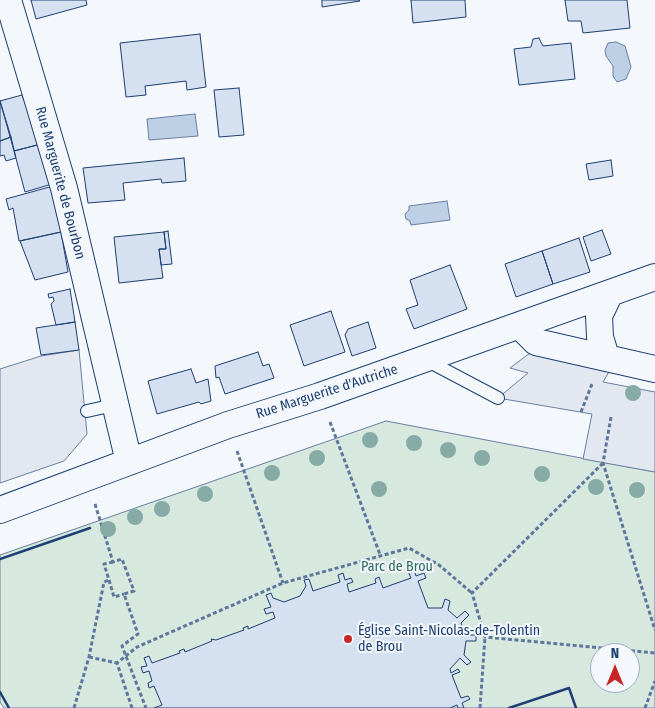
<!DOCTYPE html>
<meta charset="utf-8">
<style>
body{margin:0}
#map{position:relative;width:655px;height:708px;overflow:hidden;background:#f4f7fb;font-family:"Fira Sans Condensed",sans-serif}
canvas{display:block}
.north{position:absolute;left:590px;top:643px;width:50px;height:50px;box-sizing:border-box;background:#f4f7fb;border:1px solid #9eadc5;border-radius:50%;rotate:0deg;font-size:14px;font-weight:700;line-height:20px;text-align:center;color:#1d3f73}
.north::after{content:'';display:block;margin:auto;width:18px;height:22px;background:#c62828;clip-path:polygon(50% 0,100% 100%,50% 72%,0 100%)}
</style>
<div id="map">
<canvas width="655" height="708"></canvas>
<div class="north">N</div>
</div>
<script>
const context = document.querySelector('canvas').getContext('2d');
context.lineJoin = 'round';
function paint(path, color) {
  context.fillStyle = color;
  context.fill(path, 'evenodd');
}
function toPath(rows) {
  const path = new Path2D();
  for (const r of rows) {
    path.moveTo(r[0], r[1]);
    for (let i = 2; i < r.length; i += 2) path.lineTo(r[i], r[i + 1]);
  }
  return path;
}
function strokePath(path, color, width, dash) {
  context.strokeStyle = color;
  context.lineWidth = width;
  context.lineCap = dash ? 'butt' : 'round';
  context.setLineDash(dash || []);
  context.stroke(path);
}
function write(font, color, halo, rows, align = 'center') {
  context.font = font + ' "Fira Sans Condensed",sans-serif';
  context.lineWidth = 4;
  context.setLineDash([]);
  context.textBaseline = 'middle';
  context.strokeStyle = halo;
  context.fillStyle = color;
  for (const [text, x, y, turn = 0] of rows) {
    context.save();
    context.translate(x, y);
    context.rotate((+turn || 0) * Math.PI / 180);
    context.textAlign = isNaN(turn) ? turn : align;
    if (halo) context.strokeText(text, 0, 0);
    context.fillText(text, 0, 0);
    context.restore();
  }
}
const green = toPath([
 [386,421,655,472,655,708,4,708,0,702,0,555,386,421],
 [600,653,630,653,630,683,600,683,600,653]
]);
const parking = toPath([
 [79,350,87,434,64,461,0,483,0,369,41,356,79,350],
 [534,350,613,365,603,382,655,392,655,472,583,459,592,414,498,398,528,373,510,368,534,350]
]);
const water = toPath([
 [616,42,625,46,631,67,626,79,617,82,613,76,613,66,606,56,605,50,608,43,616,42],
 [195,114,198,136,149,140,147,119,195,114],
 [447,201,450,220,411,225,410,221,406,219,405,214,409,210,409,206,447,201]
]);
const building = toPath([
 [31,0,86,0,87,5,36,19,31,0],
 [322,0,359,0,360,1,322,7,322,0],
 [411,0,465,0,466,17,413,23,411,0],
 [565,0,627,0,630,28,583,33,581,21,568,21,565,0],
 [200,34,206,87,187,90,186,81,145,86,146,95,126,97,120,43,200,34],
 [539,38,543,46,571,43,575,79,519,85,514,49,531,47,533,39,539,38],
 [239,88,244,135,219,137,214,90,239,88],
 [22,95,41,144,14,151,0,101,22,95],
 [0,101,11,137,0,141,0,101],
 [11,137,16,158,6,161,4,155,0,156,0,141,11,137],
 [41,144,52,184,25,192,14,151,41,144],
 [184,158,186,181,162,183,161,179,123,183,125,200,88,203,83,168,184,158],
 [611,160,613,176,589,180,586,164,611,160],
 [53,186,61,232,19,241,13,208,9,210,6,199,53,186],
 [602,230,611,254,591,261,583,237,602,230],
 [168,231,172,264,161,265,159,249,166,249,164,232,168,231],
 [61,232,68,272,35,280,20,241,61,232],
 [164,232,166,249,159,249,163,278,119,283,114,237,164,232],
 [579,238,590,272,553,284,542,251,579,238],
 [542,251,553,284,516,297,505,264,542,251],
 [450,265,467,309,414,329,406,309,418,305,410,280,450,265],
 [70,289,75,322,56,325,51,304,54,301,53,297,49,298,48,294,70,289],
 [331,311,345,352,304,366,290,325,331,311],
 [75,322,79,350,41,355,36,328,75,322],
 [368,322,376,348,352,356,345,335,348,329,368,322],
 [258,352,263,366,269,364,274,378,225,394,219,377,216,378,215,366,258,352],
 [191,369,196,383,208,379,211,401,201,404,199,402,157,414,148,381,191,369],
 [414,569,416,576,424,573,426,578,418,581,428,608,442,608,445,599,450,601,448,610,457,618,465,611,469,615,461,623,466,635,476,635,476,641,466,641,464,655,471,662,467,665,460,658,450,669,451,673,458,669,460,672,452,675,461,698,468,696,470,699,462,703,464,708,458,708,457,705,450,708,154,708,162,705,154,686,149,688,148,683,152,681,149,671,143,673,141,667,147,666,144,658,149,656,152,663,180,653,179,651,184,649,185,652,212,641,211,639,216,640,244,630,243,628,248,626,248,629,275,618,273,612,266,614,264,609,271,607,266,595,271,593,273,598,284,602,300,596,306,586,304,580,309,579,313,591,340,582,338,575,343,573,345,580,351,578,353,582,347,584,349,592,376,583,375,579,379,577,383,588,411,578,408,571,414,569]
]);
const path = toPath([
 [581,412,592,384],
 [611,417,603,463,655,630],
 [330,422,381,557],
 [237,451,283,583],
 [603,463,472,593,485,637,655,653],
 [95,504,113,562,122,559,134,591,124,594,138,634,122,646,146,708],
 [113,562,104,564,109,580,114,597,124,594],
 [89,657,117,663],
 [74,708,89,657,104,582,109,580],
 [132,708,117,663,137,647,283,583,409,548,439,565,472,593],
 [480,708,485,637],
 [645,708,655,681]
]);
const lane = toPath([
 [426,360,498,398],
 [87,411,114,405]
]);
const street = toPath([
 [8,0,64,188,129,462],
 [520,326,536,342,655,369],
 [606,357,600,337,599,316,610,293],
 [0,510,228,425,320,396,655,277]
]);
const wall = toPath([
 [0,559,90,528],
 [0,692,9,708],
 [509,708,569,688,576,708]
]);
const trees = [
 [633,393],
 [370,440],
 [414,443],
 [448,450],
 [317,458],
 [482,458],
 [272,473],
 [542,474],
 [596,487],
 [379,489],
 [637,490],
 [205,494],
 [162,509],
 [135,517],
 [108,529]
];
const markers = [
 [348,639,5,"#c62828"]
];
const streetNames = [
 ["Rue Marguerite de Bourbon",60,183,75],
 ["Rue Marguerite d'Autriche",327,392,-18]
];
const parkNames = [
 ["Parc de Brou",397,567]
];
const poiNames = [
 ["Église Saint-Nicolas-de-Tolentin",358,631],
 ["de Brou",358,647]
];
paint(green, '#d7e8df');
strokePath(green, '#687fa3', 1);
paint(parking, '#e3e8f0');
strokePath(parking, '#687fa3', 1);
paint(water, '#bed0e5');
strokePath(water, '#687fa3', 1);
paint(building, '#d5e0f0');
strokePath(building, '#1d3f73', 1);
strokePath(lane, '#1d3f73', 14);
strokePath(street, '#1d3f73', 28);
strokePath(path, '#5e769c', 3, [4, 2.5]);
strokePath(lane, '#f4f7fb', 12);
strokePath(street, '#f4f7fb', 26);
strokePath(wall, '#1d3f73', 2.5);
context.fillStyle = '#86aba6';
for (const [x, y] of trees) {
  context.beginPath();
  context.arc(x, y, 8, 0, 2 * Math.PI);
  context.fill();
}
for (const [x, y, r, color] of markers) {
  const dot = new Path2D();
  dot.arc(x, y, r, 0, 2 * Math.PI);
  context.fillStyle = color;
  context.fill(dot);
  strokePath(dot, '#f4f7fb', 2);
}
write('14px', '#1d3f73', '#f4f7fb', streetNames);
write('14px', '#2c6c60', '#f4f7fb', parkNames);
write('14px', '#1d3f73', '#f4f7fb', poiNames, 'left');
</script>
